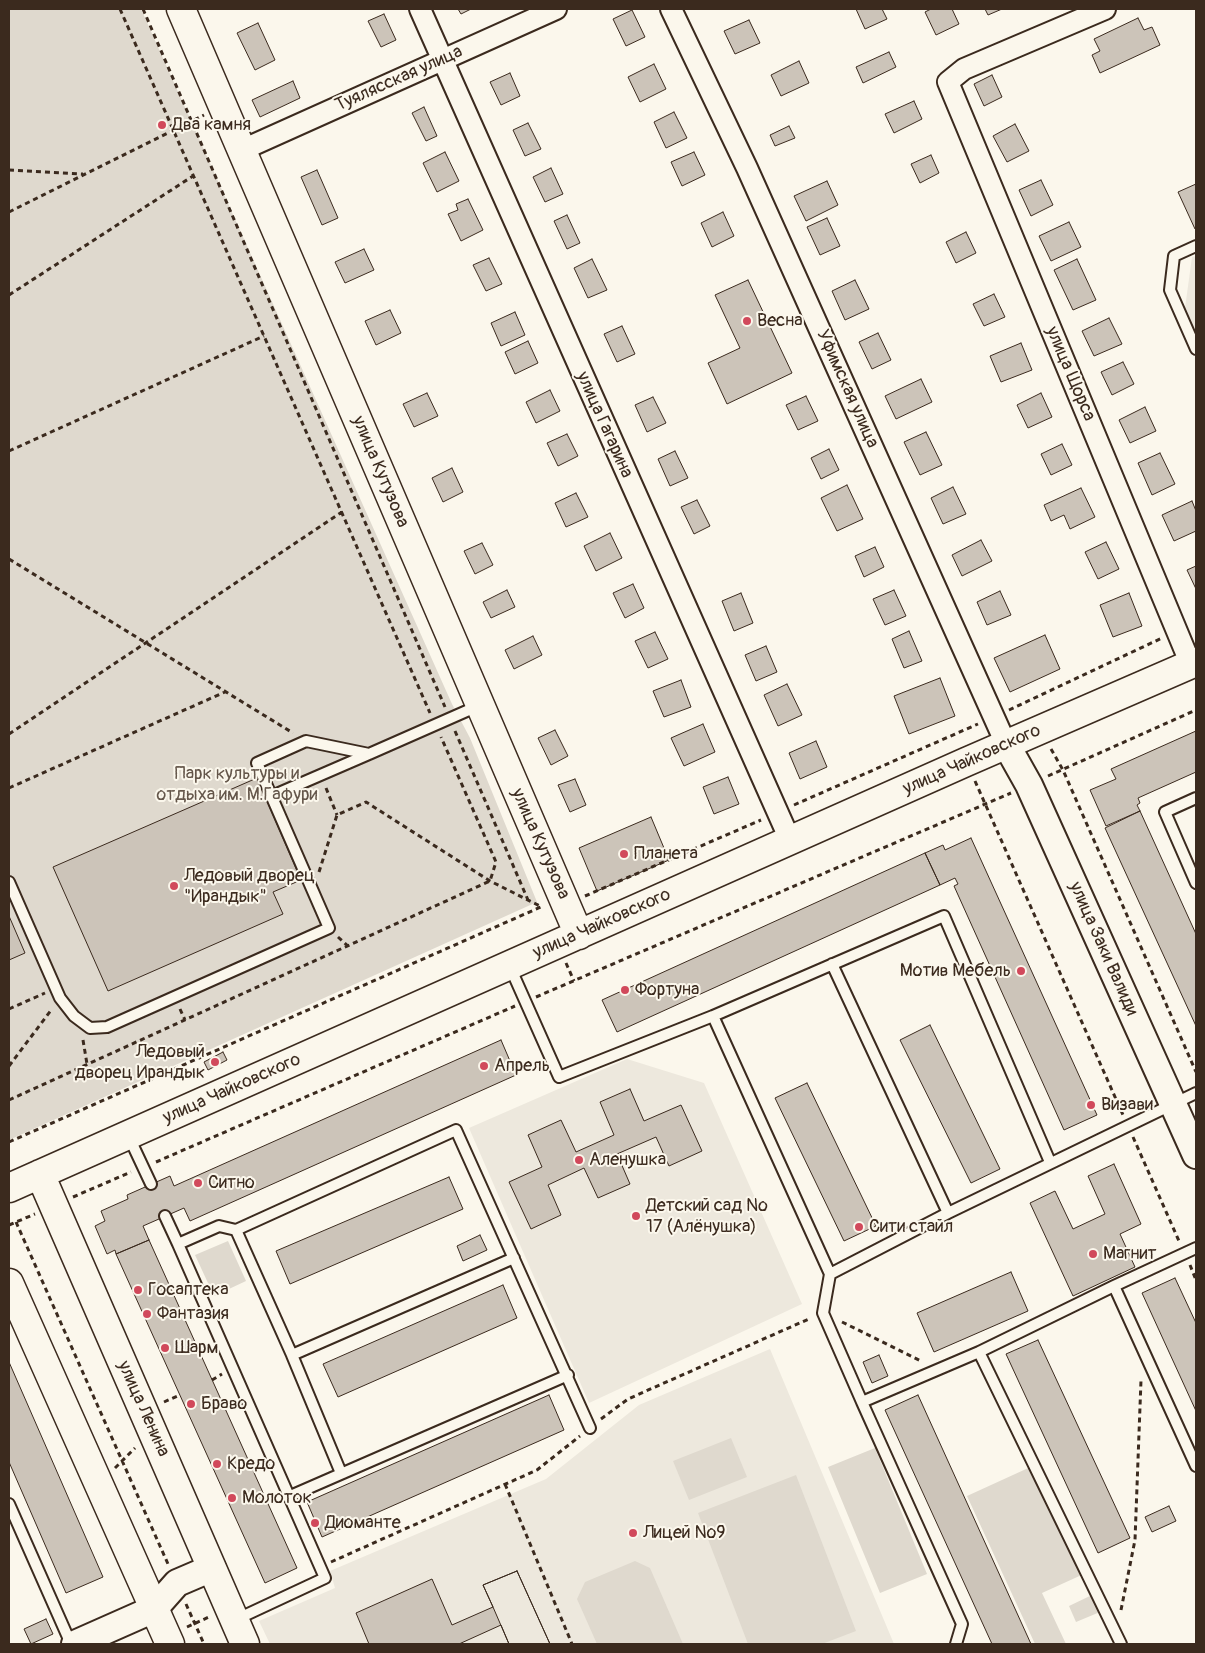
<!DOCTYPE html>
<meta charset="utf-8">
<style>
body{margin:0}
#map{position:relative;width:1205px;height:1653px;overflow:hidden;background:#fbf7ec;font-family:Pangolin,sans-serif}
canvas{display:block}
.frame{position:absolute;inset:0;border:10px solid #3b2a1e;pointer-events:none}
</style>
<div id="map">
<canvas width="1205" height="1653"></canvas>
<div class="frame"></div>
</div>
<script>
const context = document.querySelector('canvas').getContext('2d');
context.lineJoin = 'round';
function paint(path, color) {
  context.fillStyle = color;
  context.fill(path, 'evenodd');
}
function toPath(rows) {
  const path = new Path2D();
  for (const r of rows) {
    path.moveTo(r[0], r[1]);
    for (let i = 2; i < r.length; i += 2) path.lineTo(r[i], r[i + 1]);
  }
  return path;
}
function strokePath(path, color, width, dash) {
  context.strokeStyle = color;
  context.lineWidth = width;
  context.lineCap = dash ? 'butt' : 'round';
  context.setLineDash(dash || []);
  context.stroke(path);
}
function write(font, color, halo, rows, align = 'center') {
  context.font = font + ' Pangolin,sans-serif';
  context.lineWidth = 4;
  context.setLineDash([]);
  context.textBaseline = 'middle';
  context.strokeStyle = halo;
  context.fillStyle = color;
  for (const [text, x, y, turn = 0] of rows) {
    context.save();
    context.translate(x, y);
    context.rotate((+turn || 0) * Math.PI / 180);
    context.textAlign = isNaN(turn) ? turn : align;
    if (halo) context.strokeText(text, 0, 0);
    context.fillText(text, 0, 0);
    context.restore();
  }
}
const built = toPath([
 [1196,256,1196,334,1185,308,1192,257],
 [627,1059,704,1083,802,1304,589,1403,469,1128],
 [770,1349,894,1644,270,1644,259,1621,335,1588,330,1571,546,1479,639,1405]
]);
const green = toPath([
 [9,9,141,9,452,704,470,738,537,902,9,1140],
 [228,1241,246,1281,214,1296,195,1255],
 [731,1438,747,1477,689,1500,673,1461],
 [875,1448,927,1574,880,1593,828,1467],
 [1037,1464,1086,1573,1042,1593,1066,1644,1035,1644,967,1496],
 [796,1475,856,1631,822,1644,748,1644,698,1513],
 [635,1561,650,1568,683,1644,597,1644,577,1599,585,1582],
 [1092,1595,1100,1612,1076,1622,1069,1606]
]);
const building = toPath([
 [458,9,471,9,461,14,458,9],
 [856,9,882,9,887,19,865,29,856,9],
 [931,9,952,9,959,24,936,35,925,12,931,9],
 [985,9,1002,9,988,15,985,9],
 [632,10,645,37,626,46,613,19,632,10],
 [384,14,396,40,381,47,368,21,384,14],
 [1138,18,1144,30,1152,27,1160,45,1100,73,1092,55,1100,51,1094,39,1138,18],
 [749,20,760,43,735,54,724,31,749,20],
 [258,23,275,60,255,70,237,33,258,23],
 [889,52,896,67,863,83,856,67,889,52],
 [799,61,809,83,781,96,771,75,799,61],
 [654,64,666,89,640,102,628,77,654,64],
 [510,73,520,96,501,105,490,82,510,73],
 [992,75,1002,97,984,106,974,84,992,75],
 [293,81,300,98,260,117,252,100,293,81],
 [914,101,922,119,894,133,885,114,914,101],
 [424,107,437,136,426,141,412,113,424,107],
 [674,112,687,138,666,148,654,122,674,112],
 [528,123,541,149,525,156,513,130,528,123],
 [1015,124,1029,151,1007,162,993,136,1015,124],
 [789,126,795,138,775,146,770,135,789,126],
 [445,152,459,181,437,192,423,163,445,152],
 [694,152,705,175,682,186,671,162,694,152],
 [931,155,939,173,920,183,911,164,931,155],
 [551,168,563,194,545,202,533,177,551,168],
 [317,170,338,218,322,225,301,177,317,170],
 [1041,180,1053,205,1031,216,1019,190,1041,180],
 [827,181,838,205,806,221,794,196,827,181],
 [1196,184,1196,228,1195,229,1178,192,1196,184],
 [468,199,483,230,461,241,448,214,458,210,456,204,468,199],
 [723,212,734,236,712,247,701,223,723,212],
 [567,215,580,243,567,249,554,221,567,215],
 [827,218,840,246,820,255,807,227,827,218],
 [1069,222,1081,247,1051,261,1039,236,1069,222],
 [966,232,976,253,956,263,946,242,966,232],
 [364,249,374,270,345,283,335,262,364,249],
 [489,258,502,284,486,291,473,265,489,258],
 [592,259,607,290,588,298,574,268,592,259],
 [1077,259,1096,300,1073,310,1054,270,1077,259],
 [748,280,792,373,727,404,708,363,740,348,715,295,748,280],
 [855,280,869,309,845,320,832,291,855,280],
 [994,294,1005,317,984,326,973,304,994,294],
 [390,310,401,333,376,345,365,321,390,310],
 [515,312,525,335,501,346,491,323,515,312],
 [1109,318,1122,344,1094,356,1082,331,1109,318],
 [622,326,635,354,617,362,604,334,622,326],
 [878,333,891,360,872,369,859,342,878,333],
 [528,341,538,363,515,374,505,352,528,341],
 [1021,343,1032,370,1001,382,990,356,1021,343],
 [1123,362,1134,384,1112,395,1101,372,1123,362],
 [921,379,932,402,896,419,885,396,921,379],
 [550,390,560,411,536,423,526,402,550,390],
 [427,393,438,416,414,427,403,404,427,393],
 [1041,393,1052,417,1028,428,1017,405,1041,393],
 [806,396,818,421,798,430,786,405,806,396],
 [653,397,666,423,647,432,635,405,653,397],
 [1145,407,1156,431,1130,443,1119,420,1145,407],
 [926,432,942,465,920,475,904,442,926,432],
 [567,434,578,456,558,466,547,443,567,434],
 [1062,444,1072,465,1051,475,1041,454,1062,444],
 [829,449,839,470,821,479,811,458,829,449],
 [675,451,688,478,670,486,658,459,675,451],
 [1160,453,1175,484,1152,495,1138,463,1160,453],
 [452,468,463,492,443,502,432,478,452,468],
 [847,485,863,519,837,531,821,498,847,485],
 [953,487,966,514,943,524,931,498,953,487],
 [1081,488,1095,517,1070,529,1064,515,1051,521,1044,505,1081,488],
 [576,493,588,517,566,527,555,503,576,493],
 [697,500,710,526,694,534,681,507,697,500],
 [1192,501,1196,511,1196,531,1174,541,1162,515,1192,501],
 [610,533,622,558,596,571,584,546,610,533],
 [981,540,992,561,962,576,952,555,981,540],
 [1106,542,1119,569,1098,579,1085,552,1106,542],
 [482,543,493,565,475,574,464,551,482,543],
 [875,547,884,567,864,577,855,556,875,547],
 [1196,566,1196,589,1187,570,1196,566],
 [633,584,644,608,625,618,613,593,633,584],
 [507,590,515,607,491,618,483,602,507,590],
 [894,590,906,616,885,625,873,599,894,590],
 [1000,591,1011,615,987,625,977,602,1000,591],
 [741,593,753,623,734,631,722,601,741,593],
 [1129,593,1142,626,1113,637,1100,605,1129,593],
 [909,631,922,661,904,668,892,639,909,631],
 [655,632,668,659,648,668,635,641,655,632],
 [1045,635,1060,669,1010,692,994,658,1045,635],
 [533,636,542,655,514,669,505,650,533,636],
 [766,646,777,672,756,681,745,655,766,646],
 [940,678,955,716,909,734,894,696,940,678],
 [681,680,691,707,664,717,653,691,681,680],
 [787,684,802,715,778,726,764,695,787,684],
 [703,724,715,752,684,766,671,738,703,724],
 [555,730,568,756,551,765,538,738,555,730],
 [1196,731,1196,772,1138,798,1140,803,1137,805,1140,811,1106,826,1090,790,1116,779,1111,769,1196,731],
 [816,741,827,767,800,779,789,753,816,741],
 [728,777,739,804,714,814,703,787,728,777],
 [257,778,301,880,273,892,283,914,108,991,53,867,257,778],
 [575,779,586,805,570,812,558,785,575,779],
 [1140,811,1196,934,1196,1026,1105,828,1140,811],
 [651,817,669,860,597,891,579,848,651,817],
 [971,838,1097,1115,1064,1130,954,886,958,884,955,878,940,885,925,853,943,845,945,850,971,838],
 [925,853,940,885,617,1032,602,1000,925,853],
 [9,916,25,953,9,960,9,916],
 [930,1025,1000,1169,971,1183,900,1040,930,1025],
 [501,1040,516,1075,190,1221,184,1208,143,1226,149,1240,116,1254,115,1250,107,1254,95,1226,105,1221,101,1211,128,1199,127,1195,170,1176,174,1186,501,1040],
 [223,1052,227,1060,208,1070,204,1062,223,1052],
 [807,1083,876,1226,844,1241,775,1098,807,1083],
 [630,1089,644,1121,681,1105,702,1151,669,1166,656,1137,617,1154,630,1184,598,1198,584,1168,548,1185,561,1215,531,1229,509,1182,542,1167,528,1135,561,1120,576,1152,614,1135,600,1102,630,1089],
 [1114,1164,1141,1224,1120,1234,1135,1267,1073,1296,1030,1203,1055,1191,1073,1229,1105,1214,1088,1176,1114,1164],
 [449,1177,463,1209,290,1284,276,1251,449,1177],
 [480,1235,487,1250,463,1261,457,1246,480,1235],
 [149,1240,297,1568,265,1583,116,1254,149,1240],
 [1011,1272,1028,1311,934,1352,917,1313,1011,1272],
 [1175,1278,1196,1323,1196,1411,1142,1293,1175,1278],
 [503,1285,517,1318,338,1397,323,1364,503,1285],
 [1038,1340,1130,1538,1098,1553,1006,1354,1038,1340],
 [879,1355,888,1376,872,1383,863,1362,879,1355],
 [9,1362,103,1577,66,1593,9,1462,9,1362],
 [549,1395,564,1430,322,1537,307,1502,549,1395],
 [918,1395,1031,1644,992,1644,885,1410,918,1395],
 [1169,1506,1176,1521,1152,1532,1145,1517,1169,1506],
 [517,1571,550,1644,509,1644,501,1625,459,1644,369,1644,356,1613,432,1579,452,1625,493,1607,483,1585,517,1571],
 [517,1571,550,1644,509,1644,493,1607,483,1585,517,1571],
 [46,1619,53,1634,31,1644,24,1629,46,1619]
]);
const path = toPath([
 [120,9,430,713],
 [143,9,445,707],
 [9,170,83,174],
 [9,212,204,115],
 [9,295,193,176],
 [9,451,264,336],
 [9,559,293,733],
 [1009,710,1162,638],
 [455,731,528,900],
 [9,734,342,512],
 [1051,749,1063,770,1196,1072],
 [1048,776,1196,710],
 [975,781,1123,1115],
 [9,788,225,692],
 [326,788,337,815],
 [794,805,978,724],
 [319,872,337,815,366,802,490,881,542,907],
 [585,896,761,820],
 [338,937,348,946],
 [566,963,574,981],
 [536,997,1011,793],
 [9,1009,45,993],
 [180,1009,185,1020],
 [83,1040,87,1064],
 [9,1066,52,1009],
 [9,1100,490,881,496,862,441,737],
 [1133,1137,1179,1241],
 [9,1142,543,906],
 [156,1162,515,1006],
 [73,1197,131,1172],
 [16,1222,168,1564],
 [9,1225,35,1214],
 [1190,1265,1196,1280],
 [842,1322,921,1361],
 [212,1380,222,1374],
 [164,1402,180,1395],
 [601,1419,628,1399,811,1318],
 [115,1468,135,1448],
 [505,1484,572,1644],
 [331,1562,537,1470,580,1436],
 [186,1604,204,1644],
 [1121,1610,1135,1540,1141,1380],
 [187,1627,209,1617]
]);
const service = toPath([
 [1196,246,1174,256,1170,290,1196,349],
 [272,796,369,754],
 [1196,798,1165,812,1196,883],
 [9,882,60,998,74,1016,90,1028,107,1027,329,928,257,763,306,741,369,754,478,706],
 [832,964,948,1213],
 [510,967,559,1077,713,1016,944,916,1050,1162],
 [713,1016,830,1274,823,1313,862,1402],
 [128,1135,151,1184],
 [165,1216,178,1244],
 [236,1230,292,1355,341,1473],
 [830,1274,948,1213,1196,1093],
 [1114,1286,1196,1466],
 [979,1352,1121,1644],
 [292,1355,514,1258],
 [288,1497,568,1375],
 [9,1504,71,1644],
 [235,1620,325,1578,178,1244,219,1226,236,1230,456,1130,590,1428],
 [956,1644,962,1624,862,1402,979,1352,1114,1286,1196,1248]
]);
const minor = toPath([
 [420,9,790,840],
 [671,9,747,168,1006,744],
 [1105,9,964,69,948,82,1191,665],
 [242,150,556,9]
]);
const tertiary = toPath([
 [1006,744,1029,785,1196,1155],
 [75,1644,154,1609,177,1583,212,1568]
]);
const secondary = toPath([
 [181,9,579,935],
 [40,1174,245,1644],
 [9,1188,966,762,1196,662],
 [9,1283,170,1644]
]);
const markers = [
 [162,125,5,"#d1495b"],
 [747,321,5,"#d1495b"],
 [624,854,5,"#d1495b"],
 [174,886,5,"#d1495b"],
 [1021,971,5,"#d1495b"],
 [625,990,5,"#d1495b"],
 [215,1062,5,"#d1495b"],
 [484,1066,5,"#d1495b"],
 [1091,1105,5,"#d1495b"],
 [579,1160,5,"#d1495b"],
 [198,1183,5,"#d1495b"],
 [636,1216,5,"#d1495b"],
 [859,1227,5,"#d1495b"],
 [1093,1254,5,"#d1495b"],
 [138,1290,5,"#d1495b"],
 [147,1314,5,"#d1495b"],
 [165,1348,5,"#d1495b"],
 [191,1404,5,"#d1495b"],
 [217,1464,5,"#d1495b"],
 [232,1498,5,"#d1495b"],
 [315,1523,5,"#d1495b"],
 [633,1533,5,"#d1495b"]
];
const streetNames = [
 ["Туялясская улица",399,79,-24],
 ["улица Щорса",1070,374,67],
 ["Уфимская улица",847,389,66],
 ["улица Гагарина",604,425,66],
 ["улица Кутузова",380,472,67],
 ["улица Чайковского",972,760,-24],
 ["улица Кутузова",540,844,66],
 ["улица Чайковского",602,924,-24],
 ["улица Заки Валиди",1103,949,66],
 ["улица Чайковского",232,1089,-24],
 ["улица Ленина",143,1409,66]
];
const poiNames = [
 ["Два камня",172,125],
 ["Весна",757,321],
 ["Планета",634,854],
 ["Ледовый дворец",184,876],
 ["\"Ирандык\"",184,897],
 ["Мотив Мебель",1011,971,"right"],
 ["Фортуна",635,990],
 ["Ледовый",205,1052,"right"],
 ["дворец Ирандык",205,1073,"right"],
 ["Апрель",494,1066],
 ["Визави",1101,1105],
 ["Аленушка",589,1160],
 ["Ситно",208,1183],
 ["Детский сад №",646,1206],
 ["17 (Алёнушка)",646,1227],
 ["Сити стайл",869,1227],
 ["Магнит",1103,1254],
 ["Госаптека",148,1290],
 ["Фантазия",157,1314],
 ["Шарм",175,1348],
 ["Браво",201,1404],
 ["Кредо",227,1464],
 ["Молоток",242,1498],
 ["Диоманте",325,1523],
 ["Лицей №9",643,1533]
];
const parkNames = [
 ["Парк культуры и",237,774],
 ["отдыха им. М.Гафури",237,795]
];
paint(built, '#ede8dd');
paint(green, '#dfd9ce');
paint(building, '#ccc4b9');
strokePath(building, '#3b2a1e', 1);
strokePath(service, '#3b2a1e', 14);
strokePath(minor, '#3b2a1e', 24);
strokePath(tertiary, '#3b2a1e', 30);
strokePath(secondary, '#3b2a1e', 31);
strokePath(path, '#3b2a1e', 3, [5, 4]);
strokePath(service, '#fbf7ec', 10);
strokePath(minor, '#fbf7ec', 20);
strokePath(tertiary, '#fbf7ec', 26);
strokePath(secondary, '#fbf7ec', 28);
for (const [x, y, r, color] of markers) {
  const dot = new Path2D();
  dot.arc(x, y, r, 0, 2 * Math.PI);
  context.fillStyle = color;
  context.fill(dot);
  strokePath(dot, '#fbf7ec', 2);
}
write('18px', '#3b2a1e', '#fbf7ec', streetNames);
write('18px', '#3b2a1e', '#fbf7ec', poiNames, 'left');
write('18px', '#64564a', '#fbf7ec', parkNames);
</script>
